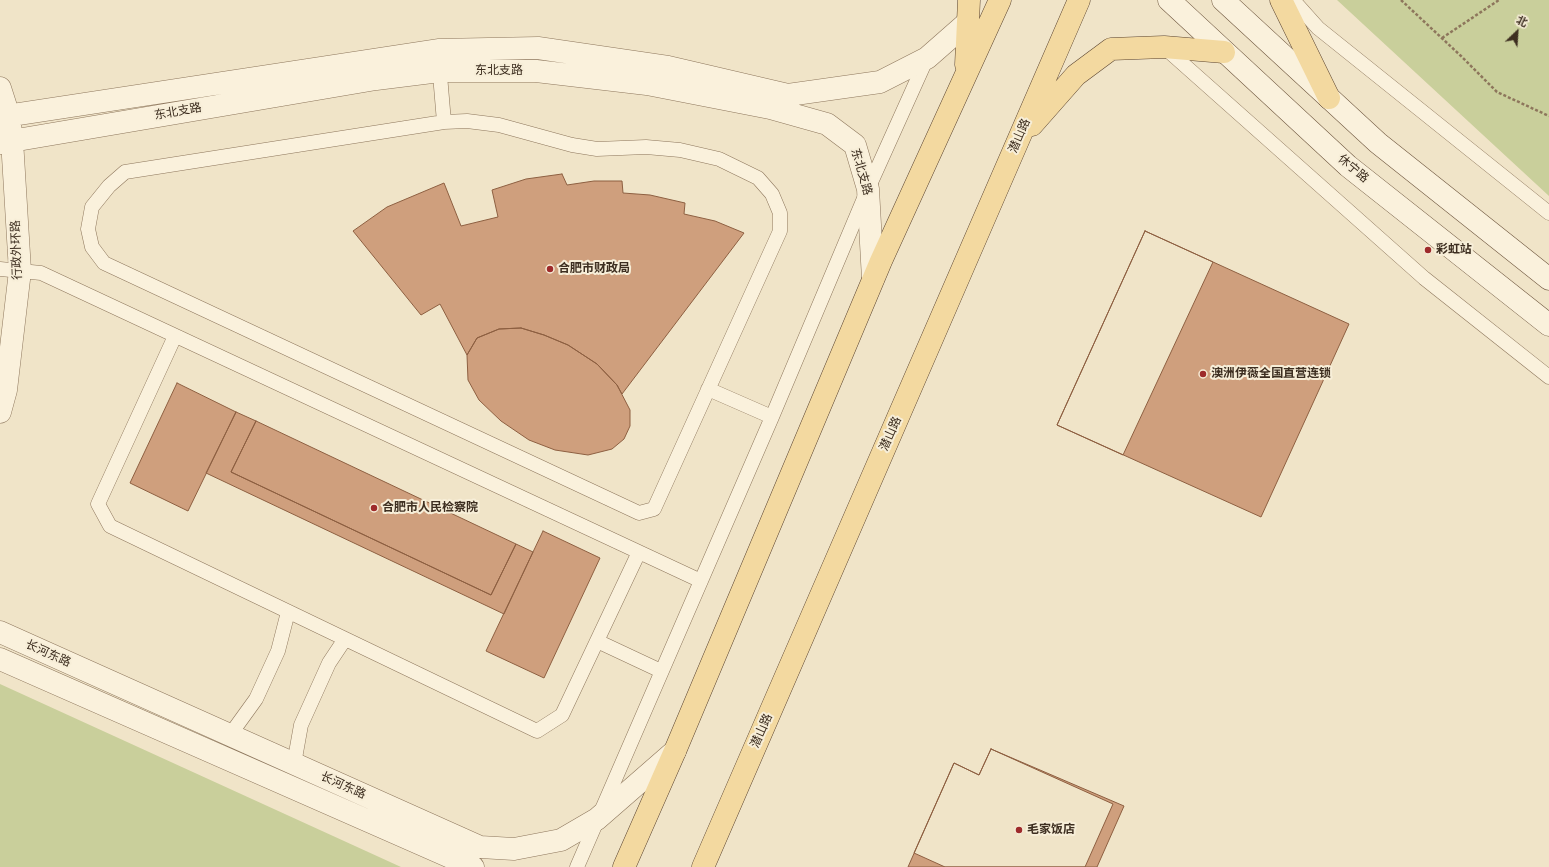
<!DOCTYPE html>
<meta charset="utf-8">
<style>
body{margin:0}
#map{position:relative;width:1549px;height:867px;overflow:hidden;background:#f0e4c8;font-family:"Times New Roman","Noto Sans SC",serif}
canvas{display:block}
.north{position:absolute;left:1497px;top:12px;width:40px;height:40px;-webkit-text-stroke:3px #f7eed8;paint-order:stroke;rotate:25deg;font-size:11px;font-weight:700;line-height:16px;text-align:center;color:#3d2e20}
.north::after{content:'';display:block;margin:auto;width:14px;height:18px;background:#3d2e20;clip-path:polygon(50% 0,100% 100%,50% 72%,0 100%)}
</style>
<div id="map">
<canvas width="1549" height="867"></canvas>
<div class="north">北</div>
</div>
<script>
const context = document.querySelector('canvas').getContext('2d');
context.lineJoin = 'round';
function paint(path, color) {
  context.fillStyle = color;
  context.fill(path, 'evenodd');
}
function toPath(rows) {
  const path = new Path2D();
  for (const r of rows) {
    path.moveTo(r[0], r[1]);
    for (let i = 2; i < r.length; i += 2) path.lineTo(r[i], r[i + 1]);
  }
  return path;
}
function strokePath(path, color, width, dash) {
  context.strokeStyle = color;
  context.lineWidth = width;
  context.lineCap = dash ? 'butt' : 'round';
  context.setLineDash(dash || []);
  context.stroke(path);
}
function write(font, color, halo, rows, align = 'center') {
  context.font = font + ' "Times New Roman","Noto Sans SC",serif';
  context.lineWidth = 4;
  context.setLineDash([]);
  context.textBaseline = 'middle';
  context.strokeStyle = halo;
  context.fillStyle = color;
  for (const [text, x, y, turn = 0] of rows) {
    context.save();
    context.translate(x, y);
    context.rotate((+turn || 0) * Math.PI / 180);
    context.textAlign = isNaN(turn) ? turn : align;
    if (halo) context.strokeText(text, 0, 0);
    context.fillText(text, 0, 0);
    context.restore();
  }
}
const green = toPath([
 [1337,0,1549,0,1549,196],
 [0,684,401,867,0,867]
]);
const building = toPath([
 [562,174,567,185,594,181,622,181,623,193,650,195,685,203,684,214,715,221,744,233,622,394,617,385,597,364,568,345,544,335,521,328,499,329,477,338,467,355,440,304,421,315,353,231,387,207,444,183,461,226,498,217,492,190,526,179,562,174],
 [1145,231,1349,324,1261,517,1057,425,1145,231],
 [1145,231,1213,262,1123,455,1057,425,1145,231],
 [521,328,544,335,568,345,597,364,617,385,630,410,630,426,624,439,612,449,588,455,555,450,529,440,501,421,479,400,468,380,467,355,477,338,499,329,521,328],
 [177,383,236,412,188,511,130,483,177,383],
 [236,412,256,421,231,472,491,595,516,544,533,552,504,614,206,473,236,412],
 [256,421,516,544,491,595,231,472,256,421],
 [543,531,600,558,544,678,486,651,543,531],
 [991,749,1113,804,1085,867,945,867,914,853,954,763,979,775,991,749],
 [991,749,1124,806,1097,867,908,867,954,763,979,775,991,749]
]);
const path = toPath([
 [1401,0,1461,56,1497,92,1549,116],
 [1442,38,1499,0]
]);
const lane = toPath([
 [1293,0,1318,28,1549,213],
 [1164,47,1424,278,1549,377],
 [439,63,444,122],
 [467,121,499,125,572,145,597,149,646,147,680,150,719,159,758,178,772,194,780,213,780,231,654,509,639,513,104,263,92,247,88,229,92,207,109,186,125,172,444,122,467,121],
 [0,269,41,273,701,581],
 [175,336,98,504,110,526,537,731,562,715,639,552],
 [708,389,772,417],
 [597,641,661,671],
 [230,735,256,699,278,651,288,612],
 [294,764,301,725,329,663,345,639],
 [577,867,772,417,868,189,927,58]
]);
const street = toPath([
 [0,88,9,116,12,140,20,271,6,390,0,412],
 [0,117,438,50,538,48,668,67,788,95,880,82,927,58,968,22],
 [0,143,376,79,440,71,536,71,647,84,770,108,827,124,855,145,868,189,873,279],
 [0,632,480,847,514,849,561,840,597,819,675,751],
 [0,659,473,867]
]);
const secondary = toPath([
 [1169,0,1348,166,1549,325],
 [1223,0,1378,143,1549,279]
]);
const primary = toPath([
 [1281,0,1329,98],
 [966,65,969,0],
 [1032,125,1076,75,1111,49,1164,47,1224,52],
 [624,867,675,751,881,261,1000,0],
 [703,867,1079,0]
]);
const markers = [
 [1428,250,4,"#9e2a2b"],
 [550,269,4,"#9e2a2b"],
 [1203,374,4,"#9e2a2b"],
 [374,508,4,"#9e2a2b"],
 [1019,830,4,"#9e2a2b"]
];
const streetNames = [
 ["东北支路",499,71],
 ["东北支路",178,112,-10],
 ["潜山路",1020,136,-67],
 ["休宁路",1353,169,40],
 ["东北支路",861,172,74],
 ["行政外环路",17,250,-92],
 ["潜山路",891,434,-66],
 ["长河东路",48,654,24],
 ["潜山路",762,731,-66],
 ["长河东路",343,786,24]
];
const poiNames = [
 ["彩虹站",1436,250],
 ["合肥市财政局",558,269],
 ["澳洲伊薇全国直营连锁",1211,374],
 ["合肥市人民检察院",382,508],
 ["毛家饭店",1027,830]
];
paint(green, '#c9cf9b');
paint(building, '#cf9f7d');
strokePath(building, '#8d5f41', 1);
strokePath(lane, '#8d765c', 15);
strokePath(street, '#8d765c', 23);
strokePath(secondary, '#6f573f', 23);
strokePath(primary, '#5b4430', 23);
strokePath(path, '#8d765c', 2.5, [3, 2]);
strokePath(lane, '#faf1dc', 14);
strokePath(street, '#faf1dc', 22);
strokePath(secondary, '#faf1dc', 22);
strokePath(primary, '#f3d9a0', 22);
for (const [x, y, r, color] of markers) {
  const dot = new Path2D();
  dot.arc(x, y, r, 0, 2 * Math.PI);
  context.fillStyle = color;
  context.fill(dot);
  strokePath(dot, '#f7eed8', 1.5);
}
write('12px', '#3d2e20', '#f7eed8', streetNames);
write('bold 12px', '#3d2e20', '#f7eed8', poiNames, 'left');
</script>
